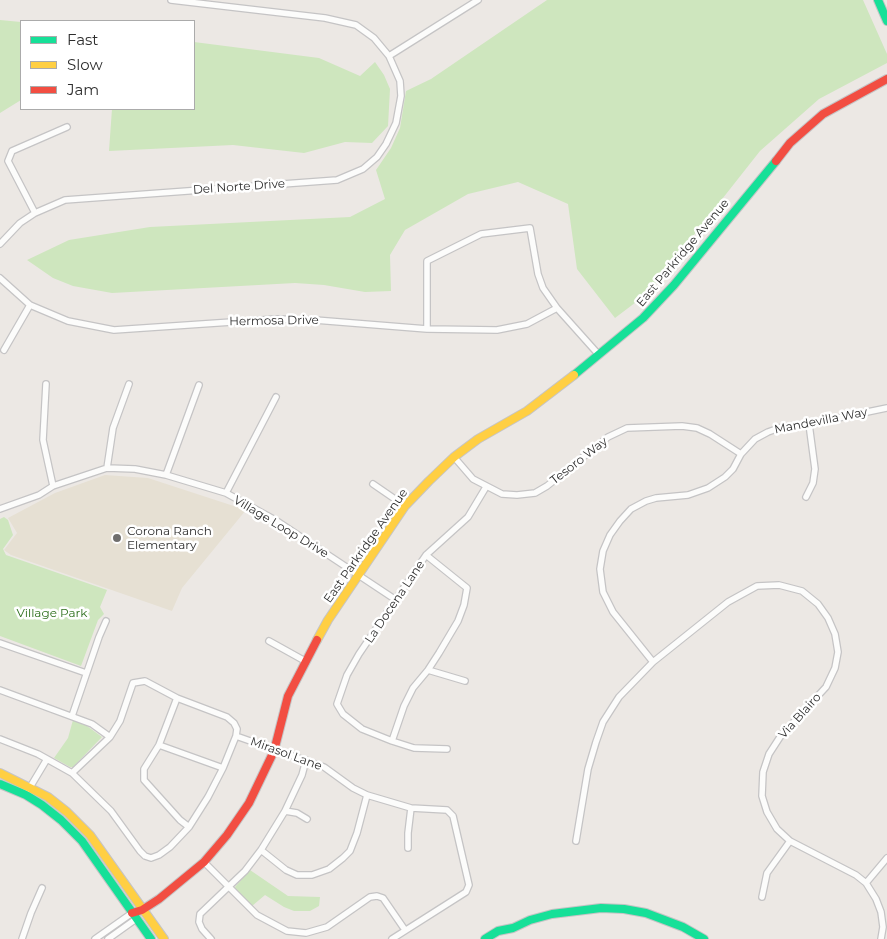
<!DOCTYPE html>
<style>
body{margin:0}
#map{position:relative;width:887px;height:939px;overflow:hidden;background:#ece8e4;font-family:Montserrat,sans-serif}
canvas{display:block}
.legend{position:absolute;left:20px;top:20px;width:175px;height:90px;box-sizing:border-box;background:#fff;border:1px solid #ababab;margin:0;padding:6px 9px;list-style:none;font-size:15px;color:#2e2e2e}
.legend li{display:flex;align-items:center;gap:10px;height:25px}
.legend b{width:25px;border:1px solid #ababab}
</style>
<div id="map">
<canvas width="887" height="939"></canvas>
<ul class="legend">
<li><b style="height:6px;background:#16e098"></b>Fast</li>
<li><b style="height:6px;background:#ffcf43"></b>Slow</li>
<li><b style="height:6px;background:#f24e42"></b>Jam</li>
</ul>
</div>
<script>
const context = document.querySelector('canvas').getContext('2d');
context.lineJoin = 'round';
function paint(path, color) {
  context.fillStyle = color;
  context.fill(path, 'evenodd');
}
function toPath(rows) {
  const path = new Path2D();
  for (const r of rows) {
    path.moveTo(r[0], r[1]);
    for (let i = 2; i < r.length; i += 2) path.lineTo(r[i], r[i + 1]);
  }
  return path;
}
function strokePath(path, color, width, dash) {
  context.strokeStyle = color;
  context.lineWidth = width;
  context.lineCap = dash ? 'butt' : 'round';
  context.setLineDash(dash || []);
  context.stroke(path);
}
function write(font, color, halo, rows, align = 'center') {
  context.font = font + ' Montserrat,sans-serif';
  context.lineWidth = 5;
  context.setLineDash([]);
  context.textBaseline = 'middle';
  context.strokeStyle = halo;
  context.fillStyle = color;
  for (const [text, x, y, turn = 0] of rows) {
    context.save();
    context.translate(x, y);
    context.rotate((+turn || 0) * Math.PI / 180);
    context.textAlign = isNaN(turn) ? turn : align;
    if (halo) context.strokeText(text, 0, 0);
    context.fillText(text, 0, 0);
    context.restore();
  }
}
const education = toPath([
 [105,475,148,478,246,510,182,588,172,611,11,555,4,550,17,533,8,518,55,493]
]);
const green = toPath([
 [547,0,863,0,887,54,887,63,819,99,760,151,648,293,615,318,577,269,568,204,518,182,468,194,405,230,390,255,391,291,365,292,324,285,295,283,112,293,73,286,53,278,27,260,69,240,150,227,350,217,385,199,376,170,391,148,400,128,406,91,431,79],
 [0,20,21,22,21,100,0,113],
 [194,42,319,58,360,76,375,62,384,75,390,89,388,126,372,143,345,142,304,153,233,145,109,151,112,109,194,109],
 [4,517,8,520,13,535,3,549,6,555,107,590,100,607,104,614,98,620,81,666,0,636,0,519],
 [73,720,87,726,102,737,73,767,70,767,54,758,68,738],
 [250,870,288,896,320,897,319,906,310,911,294,911,284,907,265,895,252,906,236,891,235,887]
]);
const street = toPath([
 [389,56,478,0],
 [35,213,8,161,12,151,67,127],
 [0,244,20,223,35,213,65,200,337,180,363,169,377,157,386,144,396,123,401,96,400,81,389,56,374,38,356,25,325,18,171,0],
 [0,278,30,305,68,321,114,330,276,319,315,320,427,329,497,330,527,324,557,308],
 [427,329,427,261,481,234,530,228,538,274,543,288,557,308,599,355],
 [4,350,30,305],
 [46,384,43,440,53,486],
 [454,457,473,479,502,494,517,495,535,493,547,486,608,437,627,428,682,426,697,428,710,434,741,454],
 [107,468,113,428,129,384],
 [166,475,199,385],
 [373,484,405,506],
 [226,493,276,397],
 [806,497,813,483,815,469,809,424],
 [0,509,39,495,53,486,107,468,135,469,166,475,226,493,277,521,396,600],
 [269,641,305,661],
 [0,643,86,673],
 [653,662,613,612,603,592,600,569,603,551,610,535,620,521,631,509,646,501,656,498,688,495,708,488,725,477,733,469,741,454,755,439,768,432,782,427,809,424,887,408],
 [428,670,465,681],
 [0,690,92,724,110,737],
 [177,698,159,745,144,769,144,780,180,820,189,827],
 [72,716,99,637,106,621],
 [236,736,324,767,353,788,367,795,411,808,447,810,453,816,469,885,466,892,392,939],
 [0,739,38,754,72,773,111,811,140,851,145,856,151,858,159,855,170,847,189,827,208,797,223,768,236,736,237,729,234,723,227,717,177,698,145,681,133,683,120,721,110,737,72,773],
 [392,741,404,706,413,688,428,670,439,653,458,621,464,605,467,588,426,555],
 [159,745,223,768],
 [447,749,414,748,392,741,362,729,343,714,337,704,347,675,359,654,426,555,468,517,486,487],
 [29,789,47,759],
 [285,811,297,813,307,819],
 [576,841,588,769,596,742,603,722,619,697,653,662,728,602,757,586,779,585,802,591,818,604,828,618,835,634,838,652,835,668,826,687,780,737,769,754,763,772,762,796,767,812,777,829,790,841,856,875,866,883,876,899,881,912,883,927,881,939],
 [408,848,408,833,411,808],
 [261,850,286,870,297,875,312,875,329,869,343,858,350,851,357,833,367,795],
 [204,862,257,915,287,931,306,933,327,927,370,897,377,896,383,898,405,930],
 [866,883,887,858],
 [762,897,767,873,790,841],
 [22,939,31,913,42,888],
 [95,939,132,913],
 [108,939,136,919],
 [211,939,202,929,199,922,200,914,245,871,261,850,285,811,302,775,306,760]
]);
const fast = toPath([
 [878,0,887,21],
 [574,375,643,318,674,285,776,161],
 [0,784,26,795,42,805,61,820,82,841,151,939],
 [485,939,498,931,513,928,530,920,552,914,601,908,624,909,646,913,683,927,704,939]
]);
const slow = toPath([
 [317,640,328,620,405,506,429,481,454,457,478,439,527,411,574,375],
 [0,773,48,797,67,812,90,835,164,939]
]);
const jam = toPath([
 [776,161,790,143,823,114,887,79],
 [132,913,142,910,159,899,204,862,227,835,249,803,274,751,288,696,317,640]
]);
const markers = [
 [117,538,5,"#706f6e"]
];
const streetNames = [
 ["Del Norte Drive",239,187,-4],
 ["East Parkridge Avenue",683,253,-50],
 ["Hermosa Drive",274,321,-1],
 ["Mandevilla Way",821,421,-11],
 ["Tesoro Way",579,461,-38],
 ["Village Loop Drive",281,527,31],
 ["East Parkridge Avenue",366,546,-55],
 ["La Docena Lane",395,602,-56],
 ["Via Blairo",800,716,-48],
 ["Mirasol Lane",286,754,20]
];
const poiNames = [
 ["Corona Ranch",127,531],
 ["Elementary",127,545]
];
const parkNames = [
 ["Village Park",52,613]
];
paint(education, '#e6e0d3');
paint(green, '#cee6be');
strokePath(street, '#c5c4c5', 8);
strokePath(fast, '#c5c4c5', 10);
strokePath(slow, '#c5c4c5', 10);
strokePath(jam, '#c5c4c5', 10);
strokePath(street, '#fcfcfb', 5.5);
strokePath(fast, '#16e098', 8);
strokePath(slow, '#ffcf43', 8);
strokePath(jam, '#f24e42', 8);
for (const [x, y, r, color] of markers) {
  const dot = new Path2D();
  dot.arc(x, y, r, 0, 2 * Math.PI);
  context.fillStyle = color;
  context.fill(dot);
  strokePath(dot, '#fff', 2);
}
write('12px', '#2e2e2e', '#fff', streetNames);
write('12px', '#2e2e2e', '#fff', poiNames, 'left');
write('12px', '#2c6e1b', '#fff', parkNames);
</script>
